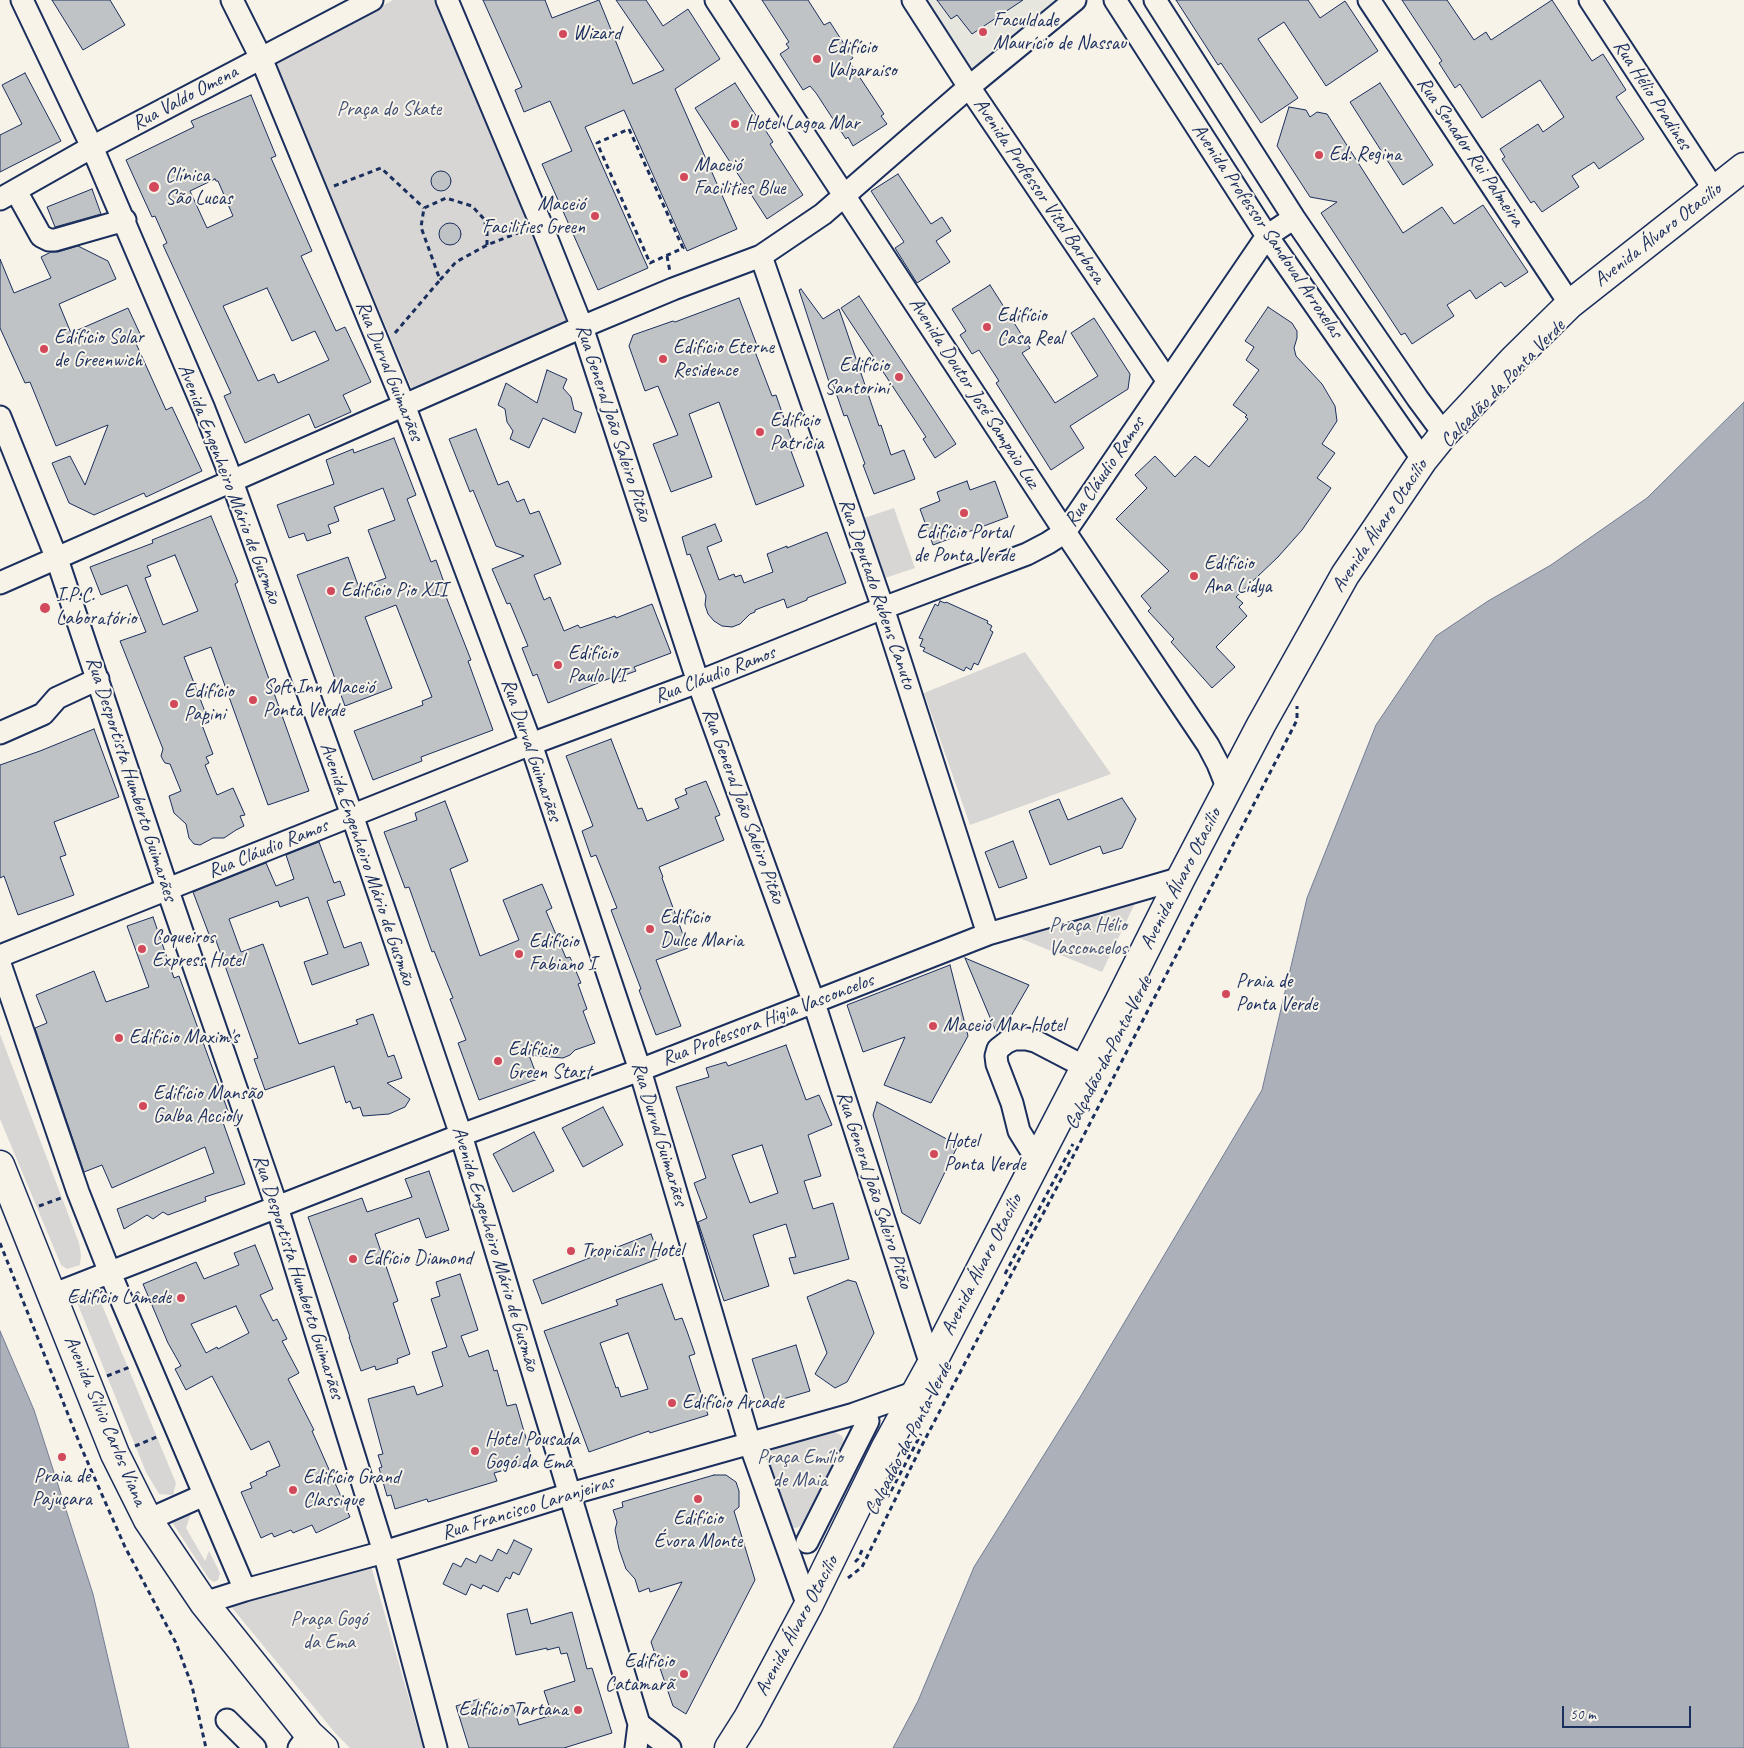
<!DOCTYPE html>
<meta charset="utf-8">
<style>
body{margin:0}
#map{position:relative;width:1744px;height:1748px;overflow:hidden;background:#f7f3e8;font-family:Caveat,sans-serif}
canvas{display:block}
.scale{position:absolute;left:1562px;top:1706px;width:129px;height:22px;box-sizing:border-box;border:2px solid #1b2f5e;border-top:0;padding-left:6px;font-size:15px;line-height:18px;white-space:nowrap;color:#1b2f5e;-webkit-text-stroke:4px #f7f3e8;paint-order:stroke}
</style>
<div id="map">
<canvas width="1744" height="1748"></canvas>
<div class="scale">50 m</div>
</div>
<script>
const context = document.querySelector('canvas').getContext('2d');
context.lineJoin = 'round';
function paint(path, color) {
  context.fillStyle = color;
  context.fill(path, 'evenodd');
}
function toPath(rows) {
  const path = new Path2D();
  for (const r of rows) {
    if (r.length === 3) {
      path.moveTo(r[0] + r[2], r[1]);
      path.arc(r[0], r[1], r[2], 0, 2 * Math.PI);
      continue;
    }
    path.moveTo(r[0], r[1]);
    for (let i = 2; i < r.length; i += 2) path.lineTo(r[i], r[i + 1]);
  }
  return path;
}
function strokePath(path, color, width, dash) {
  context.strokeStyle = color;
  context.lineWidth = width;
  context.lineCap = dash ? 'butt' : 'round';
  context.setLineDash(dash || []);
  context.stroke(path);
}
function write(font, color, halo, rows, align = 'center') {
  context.font = font + ' Caveat,sans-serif';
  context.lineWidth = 4;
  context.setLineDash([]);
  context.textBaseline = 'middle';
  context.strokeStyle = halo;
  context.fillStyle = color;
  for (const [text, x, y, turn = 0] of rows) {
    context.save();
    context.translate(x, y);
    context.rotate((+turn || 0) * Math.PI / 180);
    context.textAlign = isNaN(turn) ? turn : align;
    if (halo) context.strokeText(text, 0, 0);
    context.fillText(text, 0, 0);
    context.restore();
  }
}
const built = toPath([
 [924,0,1058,0,978,68,973,69,967,67]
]);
const green = toPath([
 [393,0,437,0,572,326,414,394,275,63],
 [894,508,915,568,885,578,864,518],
 [1025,652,1111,774,970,825,924,693],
 [1139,895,1102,972,1005,932],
 [0,1034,79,1243,81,1255,80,1265,67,1269,61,1265,0,1119],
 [87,1289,97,1293,176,1483,173,1495,159,1494,146,1472,76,1300,77,1293],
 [833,1431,842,1436,845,1445,805,1524,796,1528,786,1525,765,1457,771,1447],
 [186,1508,191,1513,186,1528,205,1561,209,1551,220,1573,218,1580,214,1582,209,1579,170,1519],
 [369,1559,423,1748,350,1748,336,1734,229,1604]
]);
const water = toPath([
 [1744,402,1744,1748,893,1748,918,1701,974,1567,1082,1394,1262,1090,1307,898,1376,725,1436,636,1488,601,1551,565,1647,498,1744,402],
 [0,1331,34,1410,93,1594,129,1748,0,1748,0,1331]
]);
const building = toPath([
 [52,0,110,0,125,25,83,50,52,0],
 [483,0,545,0,552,18,599,0,633,84,664,70,616,0,646,0,663,26,688,9,720,59,675,89,737,229,687,251,624,110,585,127,648,268,598,290,542,164,572,151,550,101,524,112,515,90,522,87,483,0],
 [762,0,808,0,824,25,830,22,853,58,849,61,884,114,881,116,887,124,853,146,848,137,846,139,816,93,810,86,803,90,780,54,789,48,786,44,789,42,762,0],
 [937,0,1023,0,972,34,957,15,951,19,937,0],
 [1176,0,1308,0,1320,18,1345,1,1378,51,1326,86,1284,22,1258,39,1298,98,1261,123,1221,63,1218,65,1176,0],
 [1402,0,1447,0,1474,40,1486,32,1491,40,1552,0,1592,61,1603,54,1626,90,1616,97,1644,139,1599,169,1594,162,1572,176,1579,187,1542,212,1534,201,1531,203,1502,159,1505,157,1500,149,1538,124,1543,132,1564,117,1540,80,1482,118,1460,84,1455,88,1439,63,1442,61,1402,0],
 [25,73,61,141,0,172,0,135,22,124,2,85,25,73],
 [735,83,773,142,770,144,803,195,767,219,695,108,735,83],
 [1380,83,1433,165,1403,185,1350,102,1380,83],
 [251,95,276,156,271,158,312,251,301,256,336,331,345,327,371,382,343,395,351,412,315,428,309,414,245,443,224,396,231,393,163,245,167,243,155,216,152,217,126,160,194,127,191,121,251,95],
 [215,179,216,181,218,181,233,216,207,228,190,191,215,179],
 [267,288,292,341,315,331,329,360,278,383,274,374,258,381,223,306,267,288],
 [1289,107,1306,110,1310,117,1317,112,1327,114,1403,233,1442,207,1454,224,1483,205,1528,272,1505,287,1501,282,1476,299,1470,290,1447,305,1454,316,1412,344,1405,333,1401,335,1321,213,1337,202,1310,197,1277,146,1289,107],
 [441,181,10],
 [898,174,931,224,942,217,951,231,936,241,950,262,917,283,895,248,904,242,871,191,898,174],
 [92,189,101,214,55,227,47,207,92,189],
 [450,234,11],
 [78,246,108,261,116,279,59,304,71,333,128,308,141,336,134,339,166,410,172,407,202,471,146,497,144,493,94,515,69,503,52,463,70,456,85,485,108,425,56,446,30,382,25,383,0,328,0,259,14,293,51,278,41,257,51,252,58,252,78,246],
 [990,285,1030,348,1022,353,1055,403,1098,376,1071,333,1094,318,1130,374,1128,389,1070,426,1084,448,1051,470,996,383,999,381,979,350,972,354,960,335,966,331,952,309,990,285],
 [801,289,823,319,839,309,879,426,881,425,891,455,904,450,915,479,874,494,863,465,865,464,847,415,844,416,833,384,830,385,799,290,801,289],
 [859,296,956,444,935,458,923,439,926,437,841,308,859,296],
 [739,298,758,348,754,349,772,396,776,395,795,450,791,451,804,486,756,505,719,402,689,414,712,477,671,492,653,444,678,435,658,386,645,391,629,346,633,335,673,321,675,322,739,298],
 [1268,307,1292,323,1297,331,1297,338,1294,348,1296,356,1322,384,1335,406,1337,421,1322,444,1335,453,1317,478,1331,488,1302,530,1278,557,1236,597,1243,603,1239,607,1247,616,1216,647,1235,667,1212,688,1171,642,1174,639,1148,611,1151,608,1141,596,1169,571,1116,519,1147,488,1135,475,1155,456,1175,477,1195,456,1209,467,1248,419,1245,417,1247,415,1233,405,1259,370,1246,360,1254,347,1245,341,1268,307],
 [547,370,567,379,563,388,571,397,574,410,582,413,575,433,543,418,529,448,510,439,513,431,507,422,505,409,498,405,506,383,537,403,547,370],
 [476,429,498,485,508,481,517,502,524,499,530,514,539,511,561,564,534,575,544,600,550,597,564,631,578,625,580,628,615,616,616,618,652,604,671,653,634,667,636,671,614,679,613,677,548,703,537,674,533,676,522,648,528,646,510,603,507,604,492,569,524,556,496,546,473,490,470,492,449,439,476,429],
 [394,438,416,495,407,499,431,562,436,560,446,588,443,589,471,660,468,661,493,730,421,757,422,761,373,780,354,731,423,705,422,701,432,697,396,605,365,617,392,688,345,706,297,575,348,557,359,588,386,578,368,530,395,520,383,488,334,507,339,521,328,525,331,533,307,541,304,533,289,538,277,505,334,484,326,460,353,449,354,453,394,438],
 [967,481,970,490,995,481,1008,517,933,545,920,509,940,501,937,492,967,481],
 [211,516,238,582,235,584,309,791,268,805,211,647,184,657,209,722,202,725,213,754,206,757,209,763,205,765,217,795,233,788,245,815,240,816,244,826,236,830,224,838,213,838,200,845,194,844,189,838,186,824,174,813,169,796,181,791,170,764,165,763,163,760,161,756,163,749,120,641,146,632,127,585,101,595,90,567,153,543,152,540,211,516],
 [175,555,198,611,163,625,145,578,151,576,147,566,175,555],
 [715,524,722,541,707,547,719,580,734,574,735,577,741,575,744,583,773,572,767,554,787,546,787,548,827,532,846,583,807,598,807,600,787,608,784,599,755,610,755,612,750,614,740,624,732,627,722,626,714,621,708,614,705,605,706,596,690,554,687,555,682,537,715,524],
 [940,601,945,603,946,602,988,621,987,623,992,626,990,630,993,632,978,665,974,663,971,670,966,667,964,671,923,651,925,648,920,646,923,639,919,638,935,604,938,606,940,601],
 [94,729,119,797,54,822,66,855,60,857,74,895,18,915,4,876,0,878,0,765,40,751,94,729],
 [611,739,638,809,642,808,647,821,679,808,675,799,687,794,685,789,706,781,720,815,715,817,724,840,659,867,663,877,662,878,688,948,656,960,681,1026,656,1035,639,990,641,989,611,910,617,908,596,855,591,857,582,831,593,826,566,756,611,739],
 [1122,798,1136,819,1122,848,1103,854,1100,846,1050,865,1029,811,1059,799,1068,820,1122,798],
 [445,801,468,861,450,869,480,956,519,940,503,900,542,884,552,908,546,911,566,958,570,957,581,983,578,984,587,1009,583,1011,595,1043,575,1050,570,1055,563,1058,529,1055,538,1079,479,1100,458,1043,466,1040,450,999,453,998,434,951,432,952,409,887,405,888,384,832,417,820,415,813,445,801],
 [1013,841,1027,878,999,888,985,852,1013,841],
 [319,842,334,883,340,881,345,895,327,901,344,948,361,942,369,965,312,985,304,962,328,954,308,897,280,907,278,901,229,919,241,952,263,944,299,1044,358,1024,356,1020,373,1014,388,1057,394,1055,402,1078,387,1083,410,1099,405,1107,389,1114,363,1116,360,1107,353,1109,350,1101,346,1103,334,1066,265,1090,254,1059,258,1058,214,935,210,937,193,892,266,863,276,886,294,879,286,855,319,842],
 [153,917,174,978,179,976,228,1111,220,1114,245,1184,205,1197,206,1201,168,1215,163,1212,153,1219,147,1215,124,1229,117,1209,214,1173,205,1147,112,1188,102,1165,84,1172,35,1028,47,1023,36,995,94,971,106,1002,149,987,127,926,153,917],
 [965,958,1029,985,1003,1030,997,1034,965,958],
 [950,965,968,1036,931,1103,884,1085,905,1037,863,1052,847,1005,950,965],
 [786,1045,806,1100,819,1095,832,1125,808,1135,821,1176,804,1181,813,1209,833,1203,849,1259,794,1274,789,1258,796,1257,786,1224,753,1235,769,1286,724,1301,698,1222,707,1218,694,1183,706,1178,676,1087,709,1077,706,1068,726,1062,728,1066,786,1045],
 [762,1145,778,1193,750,1203,732,1155,762,1145],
 [877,1102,958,1145,920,1224,902,1213,873,1115,877,1102],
 [603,1107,623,1145,583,1167,562,1128,603,1107],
 [534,1132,554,1171,513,1192,493,1154,534,1132],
 [429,1171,449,1230,426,1238,419,1218,375,1234,398,1301,393,1303,410,1354,397,1359,398,1363,376,1370,375,1366,361,1371,349,1337,350,1337,308,1217,362,1198,367,1212,412,1197,405,1179,429,1171],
 [651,1234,660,1258,542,1304,533,1280,651,1234],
 [255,1245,273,1289,260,1295,273,1321,277,1319,287,1339,282,1341,299,1373,288,1379,314,1430,312,1431,350,1517,316,1533,312,1525,293,1533,291,1530,274,1537,272,1533,261,1538,241,1492,252,1488,250,1483,267,1475,266,1472,280,1466,269,1441,251,1450,212,1376,186,1390,175,1369,181,1366,168,1343,143,1284,196,1262,204,1279,239,1265,234,1253,255,1245],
 [236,1306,249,1333,218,1349,217,1347,206,1353,191,1324,236,1306],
 [460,1274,478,1330,461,1336,469,1357,488,1350,494,1371,497,1370,507,1406,516,1404,533,1462,494,1473,497,1481,428,1502,427,1499,395,1509,391,1495,387,1496,379,1468,382,1467,378,1455,383,1454,368,1399,414,1386,417,1395,443,1386,432,1352,447,1347,431,1299,440,1296,436,1282,460,1274],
 [848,1280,856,1282,874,1333,847,1382,835,1388,815,1374,827,1353,807,1297,848,1280],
 [662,1284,675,1320,682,1318,688,1334,695,1354,689,1356,708,1415,650,1433,649,1431,589,1452,544,1331,618,1305,616,1300,662,1284],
 [628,1333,648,1389,621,1397,618,1387,616,1388,600,1343,628,1333],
 [796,1345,810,1391,766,1404,752,1359,796,1345],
 [714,1475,726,1475,736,1482,739,1491,739,1507,734,1511,755,1580,686,1714,673,1706,651,1642,682,1582,650,1592,649,1588,639,1592,635,1579,626,1569,619,1549,615,1530,617,1522,613,1510,623,1507,622,1502,714,1475],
 [514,1540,532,1549,519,1575,513,1572,510,1579,506,1577,498,1592,483,1585,481,1589,471,1584,466,1595,443,1584,453,1563,461,1567,466,1558,476,1563,480,1555,492,1561,498,1549,507,1554,514,1540],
 [527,1609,531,1624,572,1612,587,1669,592,1668,612,1733,564,1748,469,1748,456,1706,479,1699,484,1714,513,1705,519,1725,552,1715,544,1691,575,1681,567,1653,561,1654,559,1647,547,1650,547,1648,516,1655,507,1614,527,1609]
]);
const path = toPath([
 [629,129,683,248,650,263,597,143,629,129],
 [334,186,381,168,424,208],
 [487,245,487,231,484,219,472,206,446,198,424,208,421,227,440,280,456,262,487,245,523,231],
 [667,256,670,272],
 [395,333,440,280],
 [39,1206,61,1198],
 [0,1243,81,1447,125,1547,176,1643,192,1686,206,1748],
 [1005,1274,1073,1144],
 [107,1376,130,1367],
 [135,1446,159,1436],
 [891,1491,921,1434],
 [855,1562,858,1559,863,1548],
 [848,1578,862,1567,920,1449,1067,1168,1297,720,1297,706]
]);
const minor = toPath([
 [22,0,92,147,204,409,226,465,352,815,461,1135,548,1422,639,1724,636,1748],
 [232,0,261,58,404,405,531,744,640,1070,750,1444,808,1606],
 [447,0,541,224,582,327,698,682,814,1003,931,1365],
 [716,0,1065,532,1208,745,1218,764,1228,789],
 [913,0,969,87,1167,380],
 [1115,0,1267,236,1423,460],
 [1155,0,1294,218,1418,399,1444,434],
 [1369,0,1570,304],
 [1590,0,1715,191],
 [16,191,41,236,49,240,55,240,125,220],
 [0,199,92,147,372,0],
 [761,256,883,608,988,934],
 [0,417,57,559,167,888,277,1207,384,1552,436,1748],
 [0,583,582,327,673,289,761,256,823,214,969,87,1075,0],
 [0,733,43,714,57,698,98,679],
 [0,956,531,744,698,682,883,608,1027,554,1048,543,1065,532,1267,236,1294,218],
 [0,964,78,1192,110,1273,245,1590],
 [1037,1160,1019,1131,1012,1103,997,1064,996,1056,998,1049,1007,1042,1014,1039,1027,1039,1035,1041,1085,1067],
 [52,1295,461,1135,640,1070,988,934,1181,878],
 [148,1520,204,1495],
 [807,1542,868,1421],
 [204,1603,245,1590,384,1552,570,1494,854,1414,916,1392],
 [227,1720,255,1748],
 [639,1724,670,1748],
 [299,1748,309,1734]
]);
const major = toPath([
 [0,1165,115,1454,148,1520,204,1603,309,1734,324,1748],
 [729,1748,748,1718,808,1606,886,1447,931,1365,1119,1002,1181,878,1261,725,1345,575,1423,460,1444,434,1513,360,1570,304,1744,167]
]);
const markers = [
 [983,32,5,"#d1495b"],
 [563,34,5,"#d1495b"],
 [817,59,5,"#d1495b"],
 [735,124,5,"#d1495b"],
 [1319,155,5,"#d1495b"],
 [684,177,5,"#d1495b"],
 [154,187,6,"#d1495b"],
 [595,216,5,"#d1495b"],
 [987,327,5,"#d1495b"],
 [44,349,5,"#d1495b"],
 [663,359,5,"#d1495b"],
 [899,377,5,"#d1495b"],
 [760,432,5,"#d1495b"],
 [964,513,5,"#d1495b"],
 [1194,576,5,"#d1495b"],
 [331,591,5,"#d1495b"],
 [45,608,6,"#d1495b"],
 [558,665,5,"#d1495b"],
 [253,700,5,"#d1495b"],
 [174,704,5,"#d1495b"],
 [650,929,5,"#d1495b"],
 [142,949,5,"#d1495b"],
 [519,954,5,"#d1495b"],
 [1226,994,5,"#d1495b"],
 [933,1026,5,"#d1495b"],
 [119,1038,5,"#d1495b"],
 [498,1061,5,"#d1495b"],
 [143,1106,5,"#d1495b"],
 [934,1154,5,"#d1495b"],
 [571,1251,5,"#d1495b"],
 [353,1259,5,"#d1495b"],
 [181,1298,5,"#d1495b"],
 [672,1403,5,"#d1495b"],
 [475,1451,5,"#d1495b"],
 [62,1457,5,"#d1495b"],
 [293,1490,5,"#d1495b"],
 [698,1499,5,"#d1495b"],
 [684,1674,5,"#d1495b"],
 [578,1710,5,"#d1495b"]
];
const poiNames = [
 ["Faculdade",993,21],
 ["Maurício de Nassau",993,44],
 ["Wizard",573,34],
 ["Edifício",827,48],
 ["Valparaiso",827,71],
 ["Hotel Lagoa Mar",745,124],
 ["Ed. Regina",1329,155],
 ["Maceió",694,166],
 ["Facilities Blue",694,189],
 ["Clínica",165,176],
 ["São Lucas",165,199],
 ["Maceió",585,205,"right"],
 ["Facilities Green",585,228,"right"],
 ["Edifício",997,316],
 ["Casa Real",997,339],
 ["Edifício Solar",54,338],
 ["de Greenwich",54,361],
 ["Edifício Eterne",673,348],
 ["Residence",673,371],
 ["Edifício",889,366,"right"],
 ["Santorini",889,389,"right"],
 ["Edifício",770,421],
 ["Patrícia",770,444],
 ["Edifício Portal",964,533,"center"],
 ["de Ponta Verde",964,556,"center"],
 ["Edifício",1204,564],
 ["Ana Lidya",1204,587],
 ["Edifício Pio XII",341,591],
 ["I.P.C.",56,596],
 ["Laboratório",56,619],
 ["Edifício",568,654],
 ["Paulo VI",568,677],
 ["Soft Inn Maceió",263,688],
 ["Ponta Verde",263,711],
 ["Edifício",184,692],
 ["Papini",184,715],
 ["Edifício",660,918],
 ["Dulce Maria",660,941],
 ["Coqueiros",152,938],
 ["Express Hotel",152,961],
 ["Edifício",529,942],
 ["Fabiano I",529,965],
 ["Praia de",1236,982],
 ["Ponta Verde",1236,1005],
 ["Maceió Mar Hotel",943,1026],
 ["Edifício Maxim's",129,1038],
 ["Edifício",508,1050],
 ["Green Start",508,1073],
 ["Edifício Mansão",153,1094],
 ["Galba Accioly",153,1117],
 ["Hotel",944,1142],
 ["Ponta Verde",944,1165],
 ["Tropicalis Hotel",581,1251],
 ["Edfício Diamond",363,1259],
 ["Edifício Lâmede",171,1298,"right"],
 ["Edifício Arcade",682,1403],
 ["Hotel Pousada",485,1440],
 ["Gogó da Ema",485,1463],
 ["Praia de",62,1477,"center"],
 ["Pajuçara",62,1500,"center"],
 ["Edifício Grand",303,1478],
 ["Classique",303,1501],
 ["Edifício",698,1519,"center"],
 ["Évora Monte",698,1542,"center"],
 ["Edifício",674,1662,"right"],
 ["Catamarã",674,1685,"right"],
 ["Edifício Tartana",568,1710,"right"]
];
const streetNames = [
 ["Rua Hélio Pradines",1652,95,57],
 ["Rua Valdo Omena",185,98,-28],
 ["Rua Senador Rui Palmeira",1470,152,56],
 ["Avenida Professor Vital Barbosa",1039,191,56],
 ["Avenida Professor Sandoval Arroxelas",1267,231,56],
 ["Avenida Álvaro Otacílio",1658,235,-38],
 ["Rua Durval Guimarães",389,371,68],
 ["Calçadão da Ponta Verde",1503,384,-46],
 ["Avenida Doutor José Sampaio Luz",974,393,57],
 ["Rua General João Saleiro Pitão",613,423,72],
 ["Rua Cláudio Ramos",1105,472,-56],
 ["Avenida Engenheiro Mário de Gusmão",229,484,69],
 ["Avenida Álvaro Otacílio",1380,526,-56],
 ["Rua Deputado Rubens Canuto",877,594,71],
 ["Rua Cláudio Ramos",715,675,-21],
 ["Rua Durval Guimarães",531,750,71],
 ["Rua Desportista Humberto Guimarães",131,779,72],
 ["Rua General João Saleiro Pitão",743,806,70],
 ["Rua Cláudio Ramos",268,849,-22],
 ["Avenida Engenheiro Mário de Gusmão",367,864,71],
 ["Avenida Álvaro Otacílio",1181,879,-63],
 ["Rua Professora Higia Vasconcelos",768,1020,-21],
 ["Calçadão da Ponta Verde",1109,1053,-63],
 ["Rua Durval Guimarães",659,1134,73],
 ["Rua General João Saleiro Pitão",874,1190,72],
 ["Avenida Engenheiro Mário de Gusmão",495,1249,73],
 ["Avenida Álvaro Otacílio",982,1265,-63],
 ["Rua Desportista Humberto Guimarães",298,1277,72],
 ["Avenida Silvio Carlos Viana",105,1421,67],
 ["Calçadão da Ponta Verde",909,1439,-63],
 ["Rua Francisco Laranjeiras",528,1508,-17],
 ["Avenida Álvaro Otacílio",797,1626,-62]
];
const parkNames = [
 ["Praça do Skate",389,110],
 ["Praça Hélio",1088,926],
 ["Vasconcelos",1088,949],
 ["Praça Emílio",800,1458],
 ["de Maia",800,1481],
 ["Praça Gogó",329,1620],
 ["da Ema",329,1643]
];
paint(built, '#e6e5de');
paint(green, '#d7d6d4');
paint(water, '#acb0b9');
strokePath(water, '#727c95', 1);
paint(building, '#c0c3c5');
strokePath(building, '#1b2f5e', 1);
strokePath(minor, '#1b2f5e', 25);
strokePath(major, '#1b2f5e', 31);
strokePath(path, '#1b2f5e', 3, [5, 4]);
strokePath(minor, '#f7f3e8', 21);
strokePath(major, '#f7f3e8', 28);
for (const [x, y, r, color] of markers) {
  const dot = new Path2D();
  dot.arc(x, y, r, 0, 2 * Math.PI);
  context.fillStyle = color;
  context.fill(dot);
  strokePath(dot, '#f7f3e8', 2);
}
write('20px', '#1b2f5e', '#f7f3e8', poiNames, 'left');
write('20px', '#1b2f5e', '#f7f3e8', streetNames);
write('20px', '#415076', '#f7f3e8', parkNames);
</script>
